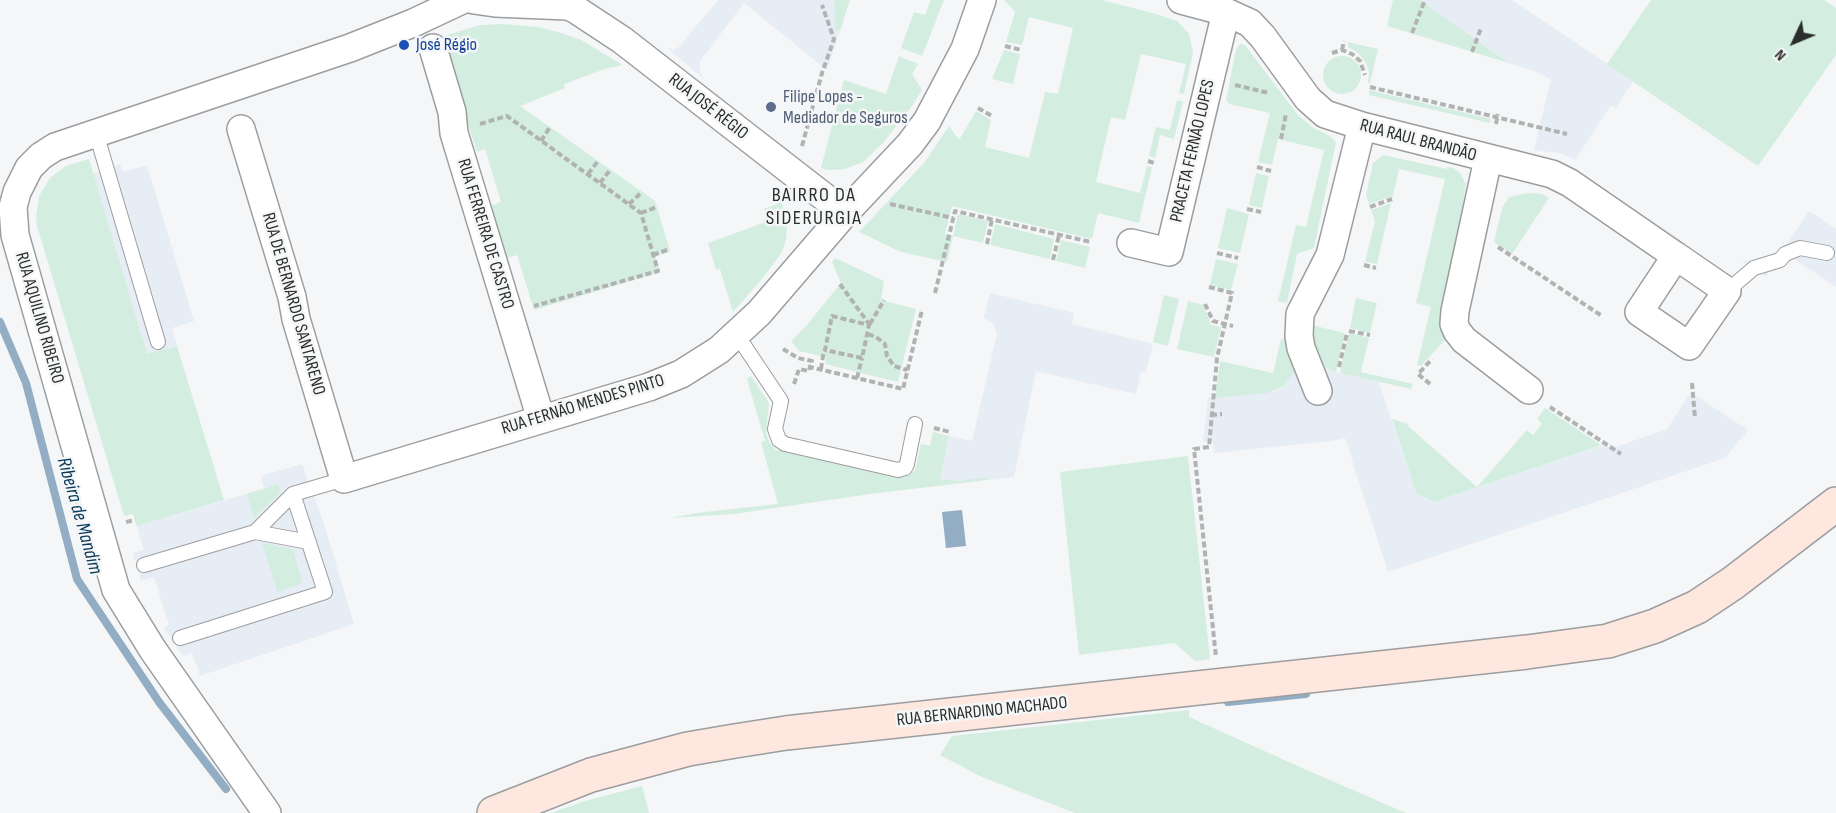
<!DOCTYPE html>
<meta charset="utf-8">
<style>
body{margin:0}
#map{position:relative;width:1836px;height:813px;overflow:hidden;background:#f4f6f7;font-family:"Sofia Sans Condensed",sans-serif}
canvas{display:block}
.north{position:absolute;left:1764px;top:12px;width:60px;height:60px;-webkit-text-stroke:4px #f4f6f7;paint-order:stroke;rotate:226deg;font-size:16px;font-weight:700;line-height:24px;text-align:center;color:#2c2d2d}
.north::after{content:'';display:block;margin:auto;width:21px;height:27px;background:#2c2d2d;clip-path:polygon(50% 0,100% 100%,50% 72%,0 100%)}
</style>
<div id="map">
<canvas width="1836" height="813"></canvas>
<div class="north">N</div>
</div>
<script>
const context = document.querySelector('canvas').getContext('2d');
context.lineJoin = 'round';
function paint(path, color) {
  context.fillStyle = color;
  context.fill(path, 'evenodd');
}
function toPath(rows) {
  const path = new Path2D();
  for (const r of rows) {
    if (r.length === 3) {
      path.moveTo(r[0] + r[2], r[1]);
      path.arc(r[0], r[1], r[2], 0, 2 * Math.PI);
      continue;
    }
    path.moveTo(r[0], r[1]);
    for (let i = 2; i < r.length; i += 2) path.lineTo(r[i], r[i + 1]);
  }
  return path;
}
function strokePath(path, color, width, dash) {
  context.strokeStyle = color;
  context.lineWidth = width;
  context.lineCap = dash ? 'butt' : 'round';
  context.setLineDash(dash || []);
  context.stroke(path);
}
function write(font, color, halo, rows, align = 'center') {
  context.font = font + ' "Sofia Sans Condensed",sans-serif';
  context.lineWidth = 5;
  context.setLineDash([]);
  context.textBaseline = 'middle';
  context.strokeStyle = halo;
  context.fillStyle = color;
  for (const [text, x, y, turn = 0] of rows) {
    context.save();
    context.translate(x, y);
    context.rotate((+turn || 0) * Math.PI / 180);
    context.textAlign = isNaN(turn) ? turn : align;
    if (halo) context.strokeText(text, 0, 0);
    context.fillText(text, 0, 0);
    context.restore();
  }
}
const built = toPath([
 [718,0,834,0,835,29,840,31,827,70,744,3,700,61,700,72,705,80,666,47,673,50,679,47],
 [1420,0,1512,0,1633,81,1616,108,1611,105,1575,160,1560,153,1534,150,1551,79,1535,71,1509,63],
 [120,164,123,172,147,165,194,321,172,328,177,346,147,355,93,174],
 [1809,211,1836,229,1836,287,1790,256,1784,264,1770,270,1766,277,1742,261,1760,260,1781,253],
 [990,293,1074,313,1072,324,1153,344,1146,372,1141,371,1136,394,1036,371,1014,477,987,480,987,477,959,481,940,479,949,436,972,441,997,334,993,323,984,318],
 [1316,356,1324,367,1332,371,1379,382,1416,493,1434,502,1601,445,1616,447,1667,429,1689,395,1696,396,1748,430,1725,458,1388,572,1345,438,1332,441,1214,453,1213,441,1203,442,1208,398,1268,393,1277,390,1284,386,1294,366],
 [302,464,324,524,354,624,200,676,192,652,184,657,163,627,169,625,154,577,141,581,133,553,144,550,137,526,246,494,254,518,280,492,277,484,264,488,261,476]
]);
const green = toPath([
 [834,0,850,0,840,31,835,30],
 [931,0,944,0,922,56,901,48,914,12,925,15],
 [1004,0,1102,0,1156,14,1177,21,1189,34,1193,53,1184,94,1179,93,1186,64,1141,54,1125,120,1111,117,1096,182,1140,193,1147,166,1152,167,1139,223,1098,213,1092,239,952,206,945,234,953,236,958,214,988,221,983,243,953,236,947,262,901,252,859,232,924,163,949,126,959,140,976,111,991,120,985,147,1029,158,1045,92,1058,94,1073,28,1029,17,1022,45,1006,42,1015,12],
 [1393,0,1420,0,1509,63,1387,26],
 [1651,0,1824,0,1836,8,1836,55,1758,166,1607,64],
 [502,24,538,27,558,32,581,40,623,65,605,69,564,84,565,88,520,106,655,201,670,251,655,256,660,272,534,310,517,255,507,258,491,206,501,202,485,149,477,152,441,37,480,25],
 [1348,42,1378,49,1370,83,1368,83,1369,72,1366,63,1358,53,1348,47],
 [1240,44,1245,45,1297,114,1312,127,1330,136,1336,142,1314,248,1297,254,1287,303,1278,301,1296,225,1306,227,1324,150,1278,139,1272,165,1258,162,1270,113,1229,104,1226,100,1236,50],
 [1004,50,1020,54,1013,84,992,79],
 [1342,75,19],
 [899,56,918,64,912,74,922,90,912,106,883,143,863,162,845,169,828,170,821,168,844,80,886,94],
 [1369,90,1491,119,1490,123,1369,95],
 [1177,100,1183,102,1174,139,1160,135,1155,158,1149,156,1156,127,1170,130],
 [1383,155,1447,169,1447,167,1453,168,1460,173,1466,184,1463,202,1467,204,1447,338,1421,366,1417,365,1431,307,1416,303,1445,179,1399,169,1393,196,1369,204,1366,195,1373,163],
 [89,159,147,354,177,346,224,500,137,526,133,514,124,516,37,226,36,216,39,196,50,178,66,166],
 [1256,173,1269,176,1262,208,1249,205],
 [1528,193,1542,194,1549,198,1512,254,1494,242,1502,208,1509,197],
 [782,202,787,228,786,239,782,252,762,279,733,312,720,269,716,270,708,243,763,223,767,215,764,209],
 [1391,203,1377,264,1365,262,1375,221,1371,210],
 [1227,208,1249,214,1240,253,1218,248],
 [995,224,1054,239,1050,259,990,245],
 [1061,240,1090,247,1085,268,1056,261],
 [835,258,884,281,881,300,916,309,898,382,825,364,826,357,799,351,791,341,806,326,841,283,832,262],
 [1216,259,1238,264,1231,290,1210,285],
 [1164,295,1179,299,1168,346,1153,342],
 [1356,298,1377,303,1370,333,1350,328],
 [1188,301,1203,305,1211,325,1221,327,1214,357,1177,349],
 [1311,325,1345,333,1336,372,1324,367,1313,352],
 [1349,333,1369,338,1361,372,1413,384,1411,389,1340,373],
 [1281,339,1286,340,1294,366,1294,372,1284,386,1268,393,1215,398,1220,361,1273,373],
 [751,376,769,403,766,434,770,443,776,450,905,477,915,470,921,444,930,446,933,432,949,436,940,479,959,481,987,477,987,480,870,494,734,514,670,518,697,513,778,504,761,442,765,441,747,379],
 [1545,408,1601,445,1434,502,1416,493,1392,419,1409,424,1408,426,1477,487,1527,430,1533,435,1542,424,1537,419],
 [1188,456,1210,659,1195,661,1175,643,1079,655,1060,472],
 [278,484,280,490,278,495,254,518,246,494],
 [262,543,293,549,302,582,298,585,277,592],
 [1189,710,1189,717,1302,768,1406,813,1075,813,982,777,940,755,952,736],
 [642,786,649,813,551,813,585,801]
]);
const water = toPath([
 [962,510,966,546,946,548,942,512]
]);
const stream = toPath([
 [0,322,26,383,77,579,159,702,226,789],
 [1228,702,1306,694]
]);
const path = toPath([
 [1412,33,1425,0],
 [1005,46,1021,50],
 [1342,50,1344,41],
 [1472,52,1481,28],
 [1332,53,1342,50,1352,54,1360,61,1365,75],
 [1235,85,1269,93],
 [1370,87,1567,134],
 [978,108,992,116],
 [480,124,507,116,641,213,658,271,534,306],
 [1496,124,1498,114],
 [1281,139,1286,114],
 [541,141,550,127],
 [802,146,822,73,834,39,822,5],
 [1148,161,1154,163],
 [1257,167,1271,171],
 [588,174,598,161],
 [600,183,610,170],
 [629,204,642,192],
 [890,204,953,218],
 [1370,207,1392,199],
 [1247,209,1261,212],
 [641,213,657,207],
 [987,244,992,219],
 [1498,247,1602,316],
 [1217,253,1238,258],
 [653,255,670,249],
 [1053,260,1059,235],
 [1364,265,1376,268],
 [840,284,869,324],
 [1209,287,1232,293,1217,358,1209,447,1194,449,1216,657],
 [935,293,955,211,1091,242],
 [1205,304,1213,321,1233,326],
 [870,324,884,300],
 [1349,331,1370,335],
 [868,334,876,337,885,344,887,356,894,366,907,370],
 [783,349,798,358,812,361,810,367,903,389,922,310],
 [1339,367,1347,333],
 [821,369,823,356,825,350,832,316,869,325,862,358,825,350],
 [857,378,862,358],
 [1692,383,1695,418],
 [794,384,799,369,809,371,810,367],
 [1430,384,1418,374,1432,359],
 [1550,407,1621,454],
 [1211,415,1222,414],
 [934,428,950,432],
 [126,522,135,520]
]);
const lane = toPath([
 [96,133,158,342],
 [1727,291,1754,268,1780,260,1785,254,1800,248,1827,253],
 [737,335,781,401,775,429,779,440,785,444,898,470,905,468,907,464,915,424],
 [255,532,309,542],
 [144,565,255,532,293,494,344,479],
 [180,638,325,592,293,494]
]);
const street = toPath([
 [474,0,495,3,568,6,575,9,622,40,845,213],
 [1181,0,1226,12,1250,23,1263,37,1308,99,1325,114,1362,126,1552,174,1570,183,1676,256],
 [433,48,452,112,454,133,541,419],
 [241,129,292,297,296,319,344,479,649,387,681,374,719,350,759,313,845,213,910,144,927,121,965,49,982,0],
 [1488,159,1455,311,1454,324,1457,331,1464,340,1529,390],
 [1131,243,1169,252,1226,12],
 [1676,256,1727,291,1689,346,1639,312,1676,256],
 [1318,391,1301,348,1299,336,1300,314,1330,255,1362,126],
 [267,813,153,650,116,590,15,235,13,207,17,192,29,168,41,156,55,147,350,48,413,23,462,0]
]);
const secondary = toPath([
 [494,813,591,775,688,749,735,741,786,733,1527,652,1608,641,1655,626,1697,607,1733,583,1836,504]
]);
const markers = [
 [404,45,6,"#1a4fb4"],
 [771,107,6,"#5c6f8a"]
];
const transitNames = [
 ["José Régio",416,45]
];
const serviceNames = [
 ["Filipe Lopes -",783,97],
 ["Mediador de Seguros",783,118]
];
const streetNames = [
 ["RUA JOSÉ RÉGIO",708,107,38],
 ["RUA RAUL BRANDÃO",1418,141,15],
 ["PRACETA FERNÃO LOPES",1193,151,-77],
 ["RUA FERREIRA DE CASTRO",485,234,73],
 ["RUA DE BERNARDO SANTARENO",293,304,74],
 ["RUA AQUILINO RIBEIRO",39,318,74],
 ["RUA FERNÃO MENDES PINTO",583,405,-17],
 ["RUA BERNARDINO MACHADO",982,712,-6]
];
const neighbourhoodNames = [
 ["BAIRRO DA",814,196],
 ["SIDERURGIA",814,219]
];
const waterNames = [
 ["Ribeira de Mandim",79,516,74]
];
paint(built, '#e7edf5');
paint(green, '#d3eee0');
paint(water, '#92adc4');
strokePath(stream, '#92adc4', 8);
strokePath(lane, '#9c9d9f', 16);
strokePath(street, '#9c9d9f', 30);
strokePath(secondary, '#9c9d9f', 36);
strokePath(path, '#b1b3b3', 4, [6, 3]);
strokePath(lane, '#fff', 14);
strokePath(street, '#fff', 27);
strokePath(secondary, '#fee7df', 33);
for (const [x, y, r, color] of markers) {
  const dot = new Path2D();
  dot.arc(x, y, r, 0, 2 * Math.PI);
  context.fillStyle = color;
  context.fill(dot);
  strokePath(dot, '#f4f6f7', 2);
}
write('18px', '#164399', '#f4f6f7', transitNames, 'left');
write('18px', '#4e5e75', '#f4f6f7', serviceNames, 'left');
write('18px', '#2c2d2d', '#f4f6f7', streetNames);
context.letterSpacing = '1.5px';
write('20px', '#2c2d2d', '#f4f6f7', neighbourhoodNames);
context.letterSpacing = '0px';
write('italic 20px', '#0b3b5b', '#f4f6f7', waterNames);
</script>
